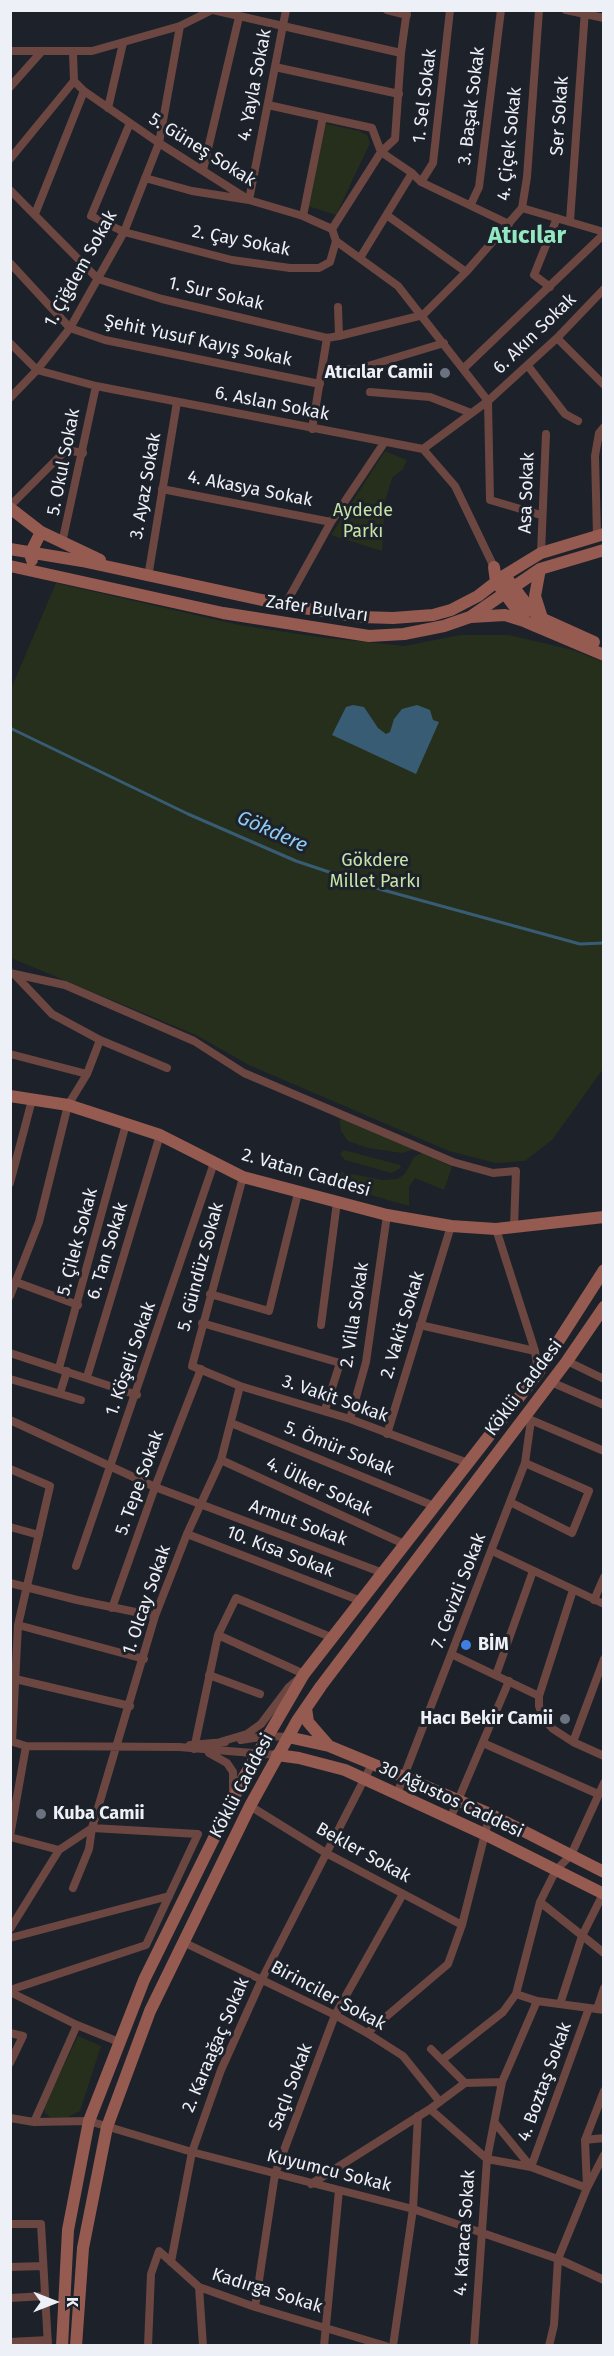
<!DOCTYPE html>
<meta charset="utf-8">
<style>
body{margin:0}
#map{position:relative;width:614px;height:2356px;overflow:hidden;background:#1d212a;font-family:"Fira Sans",sans-serif}
canvas{display:block}
.frame{position:absolute;inset:0;border:12px solid #edf0f6;pointer-events:none}
.north{position:absolute;left:24px;top:2272px;width:60px;height:60px;-webkit-text-stroke:4px #1d212a;paint-order:stroke;rotate:90deg;font-size:16px;font-weight:700;line-height:24px;text-align:center;color:#edf0f6}
.north::after{content:'';display:block;margin:auto;width:21px;height:27px;background:#edf0f6;clip-path:polygon(50% 0,100% 100%,50% 72%,0 100%)}
</style>
<div id="map">
<canvas width="614" height="2356"></canvas>
<div class="frame"></div>
<div class="north">K</div>
</div>
<script>
const context = document.querySelector('canvas').getContext('2d');
context.lineJoin = 'round';
function paint(path, color) {
  context.fillStyle = color;
  context.fill(path, 'evenodd');
}
function toPath(rows) {
  const path = new Path2D();
  for (const r of rows) {
    path.moveTo(r[0], r[1]);
    for (let i = 2; i < r.length; i += 2) path.lineTo(r[i], r[i + 1]);
  }
  return path;
}
function strokePath(path, color, width, dash) {
  context.strokeStyle = color;
  context.lineWidth = width;
  context.lineCap = dash ? 'butt' : 'round';
  context.setLineDash(dash || []);
  context.stroke(path);
}
function write(font, color, halo, rows, align = 'center') {
  context.font = font + ' "Fira Sans",sans-serif';
  context.lineWidth = 6;
  context.setLineDash([]);
  context.textBaseline = 'middle';
  context.strokeStyle = halo;
  context.fillStyle = color;
  for (const [text, x, y, turn = 0] of rows) {
    context.save();
    context.translate(x, y);
    context.rotate((+turn || 0) * Math.PI / 180);
    context.textAlign = isNaN(turn) ? turn : align;
    if (halo) context.strokeText(text, 0, 0);
    context.fillText(text, 0, 0);
    context.restore();
  }
}
const green = toPath([
 [326,124,359,131,367,135,370,143,336,215,308,206],
 [385,451,407,460,403,469,392,478,385,501,382,551,331,535],
 [56,583,239,625,318,637,405,646,460,635,509,635,573,650,603,662,603,1069,553,1139,525,1161,496,1163,449,1151,249,1065,196,1035,11,958,11,689],
 [339,1114,415,1149,402,1153,368,1148,348,1141,341,1131],
 [344,1150,400,1165,401,1168,391,1173,345,1160,340,1154],
 [422,1153,452,1167,444,1190,415,1178,409,1187,409,1206,336,1185,334,1173,336,1171,382,1180,397,1179,405,1174,414,1157],
 [78,2036,101,2046,80,2111,68,2117,50,2117,45,2113,44,2107]
]);
const water = toPath([
 [353,705,364,707,378,728,386,734,390,732,394,719,402,709,417,705,430,710,433,720,439,722,416,774,332,735,346,707]
]);
const stream = toPath([
 [10,728,188,814,296,861,383,890,580,944,604,943]
]);
const street = toPath([
 [213,10,401,53],
 [387,10,407,15],
 [566,10,604,18],
 [10,51,92,51,180,26,212,10],
 [73,53,74,81,84,91,159,143,249,200,303,216,332,229,336,241,398,286,488,401],
 [275,67,399,94],
 [10,87,42,51],
 [268,105,372,128,381,152],
 [108,108,123,43],
 [130,123,91,216,124,232,232,260,290,268,319,268,330,262,336,241],
 [381,152,412,173],
 [10,159,74,81],
 [203,170,239,17],
 [145,178,192,191,249,200,286,10],
 [421,182,433,163,450,10],
 [10,190,98,279,162,299,327,338,339,336],
 [471,204,479,187,501,10],
 [522,208,604,232],
 [35,214,84,91],
 [303,216,323,117],
 [388,216,466,272],
 [570,221,585,10],
 [332,229,381,152,395,139,401,53,407,10],
 [360,258,412,173,421,182,509,224],
 [10,263,70,328,105,340,320,384],
 [550,287,534,275,557,218],
 [338,307,339,336,423,315,466,272,522,208,527,177,539,10],
 [557,338,604,385],
 [10,343,37,370,96,386,423,449,488,401,557,338,604,289],
 [528,366,565,414,578,421],
 [322,369,358,369,444,343],
 [463,369,604,234],
 [370,392,430,397,471,413],
 [10,398,37,370,70,328,124,232,159,143,180,26],
 [488,401,490,500,541,515],
 [312,429,327,338],
 [423,449,455,486,494,567],
 [162,489,331,522],
 [10,506,66,450,83,453],
 [597,535,595,456,599,433,604,427],
 [62,543,96,386],
 [541,553,546,434],
 [148,577,177,402],
 [285,605,331,522,384,443],
 [10,973,65,985,194,1041,244,1073,453,1162,493,1173,516,1171,514,1227],
 [100,1040,167,1068],
 [10,1054,87,1074],
 [243,1177,192,1366,240,1386,350,1419,468,1463],
 [10,1183,32,1100],
 [496,1229,535,1351,538,1373],
 [16,1282,78,1305],
 [210,1294,269,1311,298,1193],
 [10,1296,39,1222,68,1105,87,1074,100,1040,52,1014,16,976],
 [202,1323,340,1363,325,1410],
 [321,1325,337,1202],
 [420,1325,535,1351],
 [10,1353,137,1395],
 [567,1361,604,1379],
 [59,1368,126,1124],
 [87,1377,160,1135],
 [10,1379,81,1400],
 [551,1382,604,1405],
 [60,1393,67,1371],
 [350,1419,366,1362,387,1215],
 [10,1420,155,1487,383,1573],
 [531,1420,604,1451],
 [231,1423,434,1506],
 [387,1434,451,1226],
 [221,1460,404,1544],
 [10,1469,50,1486,18,1625,12,1742],
 [510,1502,572,1533,589,1491,525,1463],
 [10,1527,39,1535],
 [187,1534,361,1601],
 [492,1551,604,1604],
 [76,1566,214,1163],
 [10,1583,77,1600,155,1616],
 [594,1600,604,1577],
 [112,1608,155,1487,201,1369],
 [18,1625,144,1659],
 [218,1635,304,1674,289,1687,261,1724,247,1734,220,1742],
 [453,1655,539,1696,539,1706,543,1718,553,1729,573,1742,604,1756],
 [209,1675,260,1694],
 [496,1675,533,1571],
 [11,1678,130,1706],
 [539,1696,573,1590],
 [241,1740,266,1736,288,1737],
 [10,1741,26,1746,179,1747,277,1755],
 [573,1742,604,1659],
 [483,1743,598,1794],
 [190,1745,225,1742],
 [194,1749,218,1635,236,1598,333,1638],
 [209,1753,227,1763,233,1772,233,1793],
 [397,1794,525,1463,531,1420,525,1417],
 [250,1806,326,1853,462,1925],
 [450,1819,509,1681],
 [10,1836,26,1746],
 [10,1837,59,1850],
 [73,1888,89,1849,92,1828,155,1616,187,1534,221,1460,240,1386],
 [540,1902,604,1953],
 [10,1929,59,1850,92,1828],
 [10,1938,169,1896],
 [183,1942,335,2015,367,2033,403,2056,440,2102],
 [10,1990,146,1945,198,1834,92,1828],
 [10,1992,77,2025,119,2042],
 [516,1994,537,2001,604,2010],
 [560,2004,582,1936,603,1894],
 [597,2009,604,1988],
 [10,2033,23,2036,10,2063],
 [367,2033,448,1964,462,1925,490,1814],
 [431,2049,465,2083,502,2082],
 [442,2060,503,2012,516,1994,540,1902,556,1870,571,1855,604,1783],
 [430,2109,487,2159,531,2167,587,2188,585,2140,604,2091],
 [10,2118,34,2122,89,2121,192,2152,413,2209,558,2259,604,2280],
 [34,2122,77,2025],
 [495,2123,531,2167],
 [585,2140,604,2138],
 [531,2167,589,2008],
 [311,2184,430,2109,465,2083],
 [10,2224,41,2224,48,2346],
 [171,2262,192,2152,221,2070,262,1979,372,1764],
 [10,2267,43,2266],
 [199,2287,203,2346],
 [10,2298,45,2296],
 [255,2307,275,2174,335,2015,403,1894],
 [10,2342,48,2340],
 [148,2346,151,2274,159,2251,199,2287,255,2307,386,2346],
 [324,2346,339,2190],
 [393,2346,413,2209,418,2116],
 [474,2346,487,2159,502,2082,537,2001],
 [549,2346,554,2325,558,2259,587,2188,604,2155]
]);
const secondary = toPath([
 [10,508,41,532,100,560],
 [10,549,82,561,285,605,361,617,393,618,433,615,451,610,478,596,505,575,541,553,604,534],
 [32,560,30,554,41,532],
 [10,566,223,613,369,636,404,634,444,626,470,617,540,569,604,550],
 [494,567,496,582,526,622,604,655],
 [540,569,535,596,542,618],
 [508,580,531,610,543,619,594,642],
 [471,617,505,615,524,621],
 [10,1096,68,1105,160,1135,243,1177,387,1215,451,1226,496,1229,604,1217],
 [306,1708,308,1722,328,1745],
 [288,1737,329,1746,404,1777,490,1814,604,1872],
 [277,1755,299,1758,345,1770,484,1834,604,1894],
 [62,2346,68,2230,89,2121,144,1980,244,1777,304,1674,538,1373,604,1270],
 [76,2346,83,2248,107,2127,150,2011,250,1806,297,1721,321,1686,567,1361,604,1307]
]);
const markers = [
 [445,373,6,"#6b7280"],
 [466,1645,6,"#3f7fe0"],
 [565,1719,6,"#6b7280"],
 [41,1814,6,"#6b7280"]
];
const streetNames = [
 ["4. Yayla Sokak",255,85,-79],
 ["1. Sel Sokak",425,96,-83],
 ["3. Başak Sokak",472,106,-83],
 ["Ser Sokak",560,116,-86],
 ["4. Çiçek Sokak",510,144,-84],
 ["5. Güneş Sokak",202,150,32],
 ["2. Çay Sokak",241,241,11],
 ["1. Çiğdem Sokak",81,269,-61],
 ["1. Sur Sokak",216,294,13],
 ["6. Akın Sokak",535,334,-44],
 ["Şehit Yusuf Kayış Sokak",198,341,12],
 ["6. Aslan Sokak",272,404,11],
 ["5. Okul Sokak",64,462,-79],
 ["3. Ayaz Sokak",146,486,-80],
 ["4. Akasya Sokak",250,489,11],
 ["Asa Sokak",527,493,-88],
 ["Zafer Bulvarı",317,609,8],
 ["2. Vatan Caddesi",306,1173,16],
 ["5. Çilek Sokak",78,1242,-75],
 ["6. Tan Sokak",108,1251,-73],
 ["5. Gündüz Sokak",201,1267,-75],
 ["2. Villa Sokak",355,1315,-81],
 ["2. Vakit Sokak",403,1325,-73],
 ["1. Köşeli Sokak",131,1359,-71],
 ["Köklü Caddesi",524,1388,-53],
 ["3. Vakit Sokak",335,1399,19],
 ["5. Ömür Sokak",339,1449,22],
 ["5. Tepe Sokak",140,1483,-70],
 ["4. Ülker Sokak",319,1487,25],
 ["Armut Sokak",298,1523,20],
 ["10. Kısa Sokak",280,1552,21],
 ["7. Cevizli Sokak",459,1591,-69],
 ["1. Olcay Sokak",147,1600,-71],
 ["Köklü Caddesi",242,1786,-62],
 ["30 Ağustos Caddesi",451,1800,25],
 ["Bekler Sokak",363,1853,29],
 ["Birinciler Sokak",328,1996,28],
 ["2. Karaağaç Sokak",216,2045,-67],
 ["4. Boztaş Sokak",545,2082,-70],
 ["Saçlı Sokak",291,2087,-69],
 ["Kuyumcu Sokak",329,2171,14],
 ["4. Karaca Sokak",465,2233,-86],
 ["Kadırga Sokak",267,2291,17]
];
const poiNames = [
 ["Atıcılar Camii",433,373],
 ["BİM",478,1645,"left"],
 ["Hacı Bekir Camii",553,1719],
 ["Kuba Camii",53,1814,"left"]
];
const parkNames = [
 ["Aydede",363,511],
 ["Parkı",363,532],
 ["Gökdere",375,861],
 ["Millet Parkı",375,882]
];
const waterNames = [
 ["Gökdere",272,832,24]
];
const districtNames = [
 ["Atıcılar",527,236]
];
paint(green, '#262f1b');
paint(water, '#385c74');
strokePath(stream, '#385c74', 3);
strokePath(street, '#6c4640', 8);
strokePath(secondary, '#955a50', 12);
for (const [x, y, r, color] of markers) {
  const dot = new Path2D();
  dot.arc(x, y, r, 0, 2 * Math.PI);
  context.fillStyle = color;
  context.fill(dot);
  strokePath(dot, '#1d212a', 2);
}
write('18px', '#edf0f6', '#1d212a', streetNames);
write('bold 18px', '#edf0f6', '#1d212a', poiNames, 'right');
write('18px', '#c6e4a7', '#1d212a', parkNames);
write('italic 20px', '#8dccf6', '#1d212a', waterNames);
write('bold 24px', '#93e8c1', '#1d212a', districtNames);
</script>
